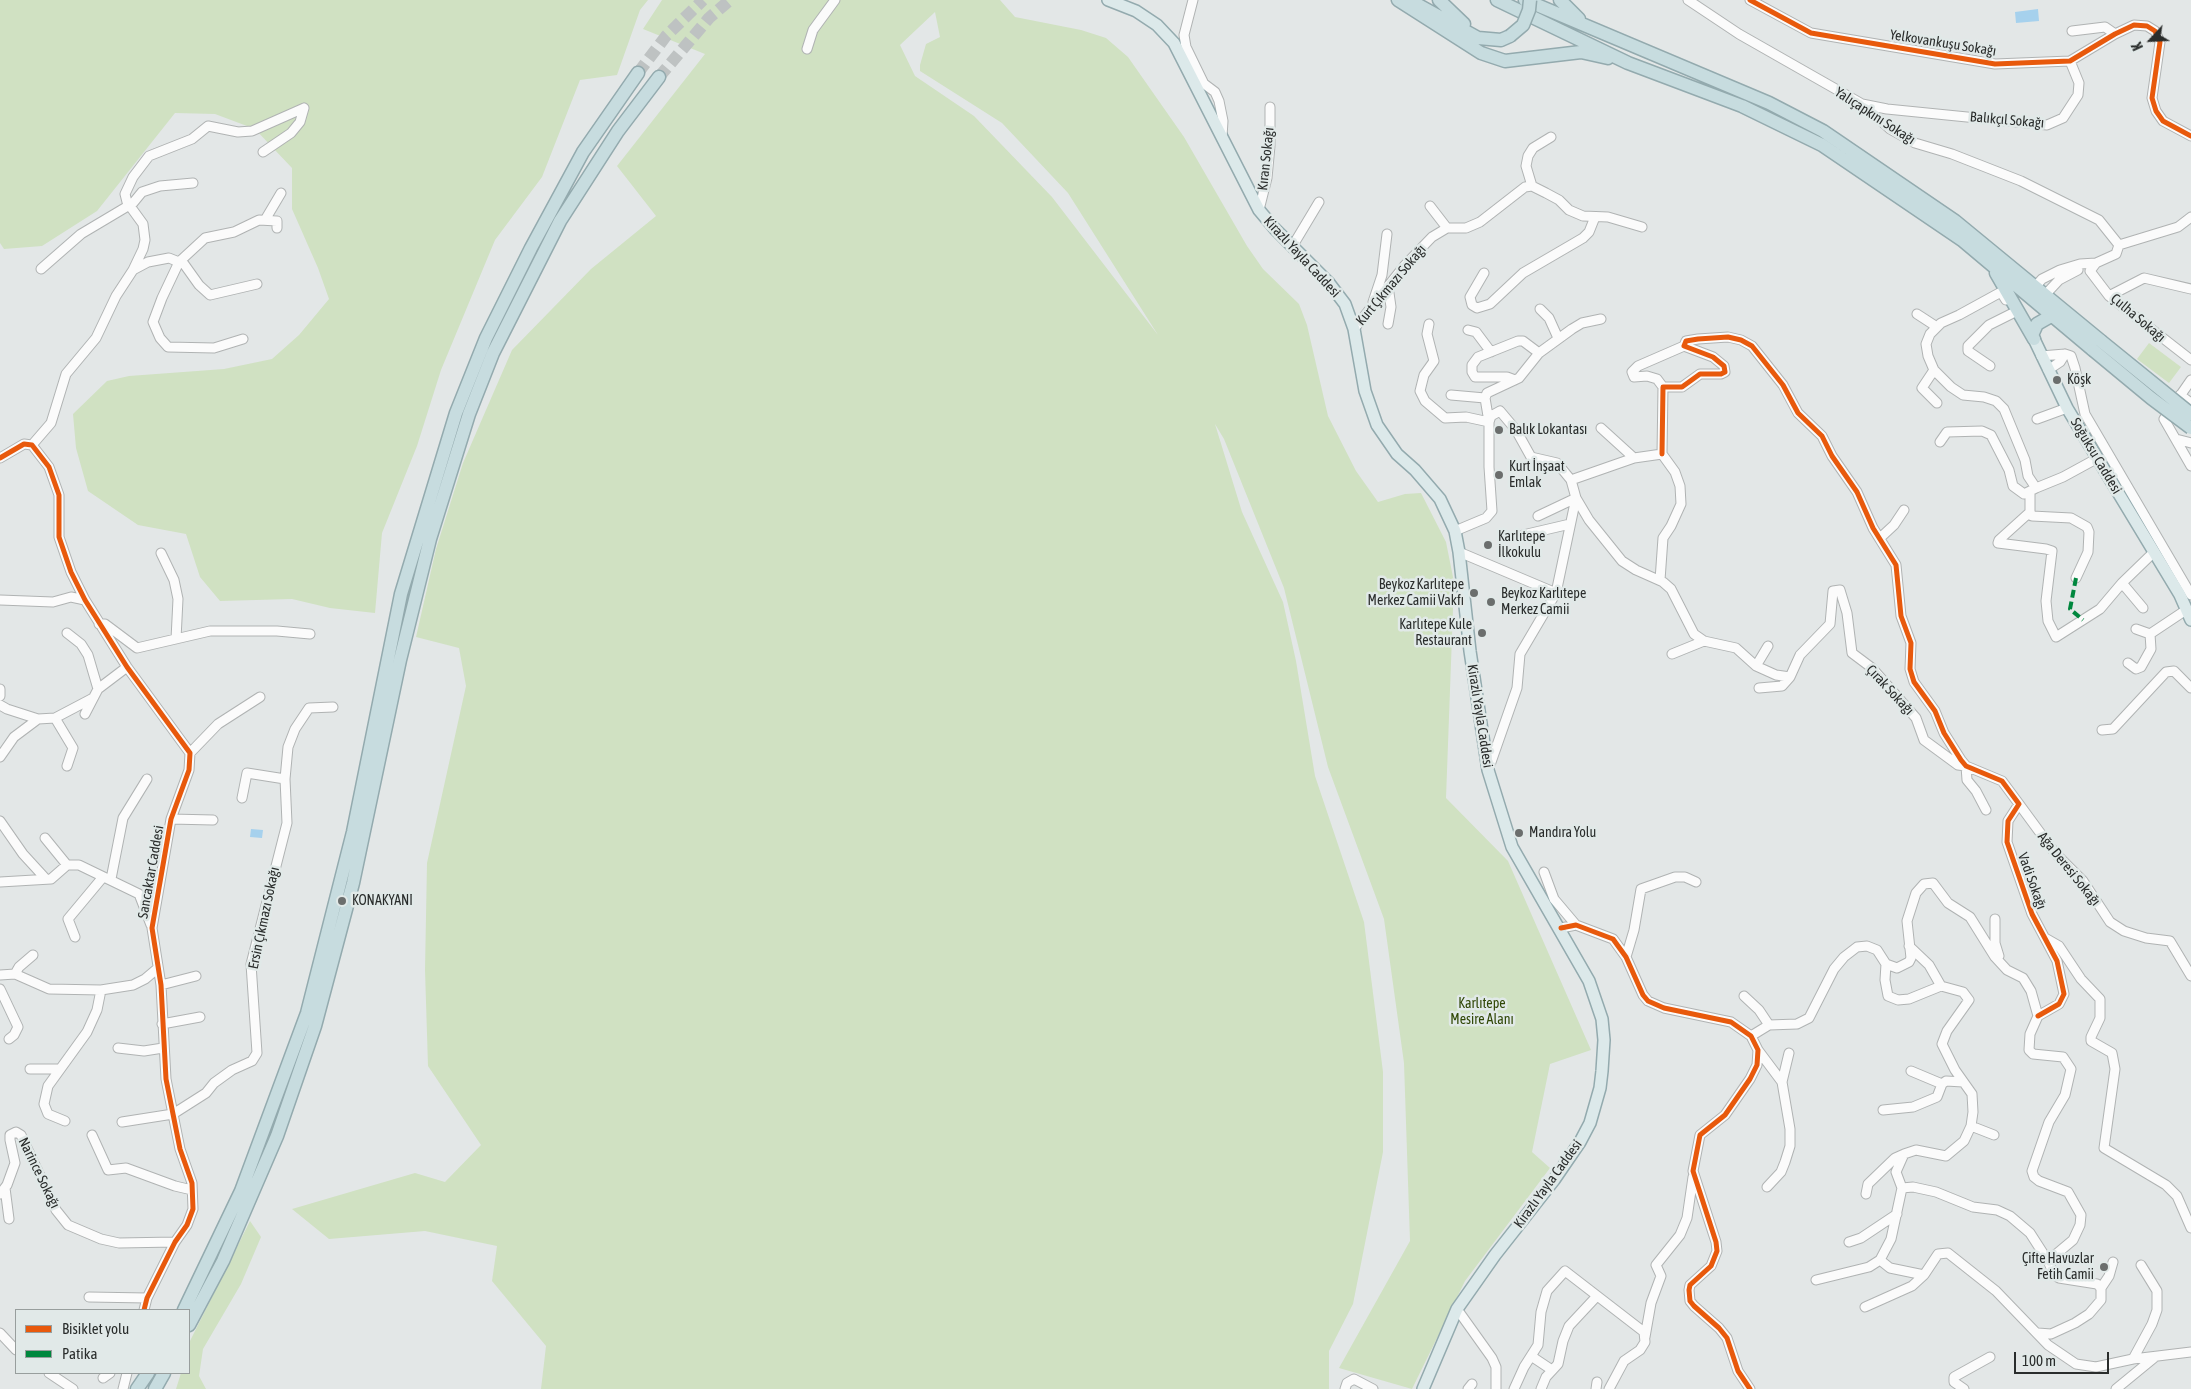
<!DOCTYPE html>
<meta charset="utf-8">
<style>
body{margin:0}
#map{position:relative;width:2191px;height:1389px;overflow:hidden;background:#e3e7e7;font-family:"Asap Condensed",sans-serif}
canvas{display:block}
.legend{position:absolute;left:15px;top:1309px;width:175px;height:65px;box-sizing:border-box;background:#e1e9e8;border:1px solid #989e9d;margin:0;padding:6px 9px;list-style:none;font-size:15px;color:#2a2d2c}
.legend li{display:flex;align-items:center;gap:10px;height:25px}
.legend b{width:25px;border:1px solid #989e9d}
.north{position:absolute;left:2126px;top:15px;width:50px;height:50px;-webkit-text-stroke:4px #e1e9e8;paint-order:stroke;rotate:245deg;font-size:14px;font-weight:700;line-height:20px;text-align:center;color:#2a2d2c}
.north::after{content:'';display:block;margin:auto;width:18px;height:22px;background:#2a2d2c;clip-path:polygon(50% 0,100% 100%,50% 72%,0 100%)}
.scale{position:absolute;left:2014px;top:1352px;width:95px;height:22px;box-sizing:border-box;border:2px solid #2a2d2c;border-top:0;padding-left:6px;font-size:15px;line-height:18px;white-space:nowrap;color:#2a2d2c;-webkit-text-stroke:4px #e1e9e8;paint-order:stroke}
</style>
<div id="map">
<canvas width="2191" height="1389"></canvas>
<ul class="legend">
<li><b style="height:6px;background:#e8590c"></b>Bisiklet yolu</li>
<li><b style="height:6px;background:#00873e"></b>Patika</li>
</ul>
<div class="north">K</div>
<div class="scale">100 m</div>
</div>
<script>
const context = document.querySelector('canvas').getContext('2d');
context.lineJoin = 'round';
function paint(path, color) {
  context.fillStyle = color;
  context.fill(path, 'evenodd');
}
function toPath(rows) {
  const path = new Path2D();
  for (const r of rows) {
    path.moveTo(r[0], r[1]);
    for (let i = 2; i < r.length; i += 2) path.lineTo(r[i], r[i + 1]);
  }
  return path;
}
function strokePath(path, color, width, dash) {
  context.strokeStyle = color;
  context.lineWidth = width;
  context.lineCap = dash ? 'butt' : 'round';
  context.setLineDash(dash || []);
  context.stroke(path);
}
function write(font, color, halo, rows, align = 'center') {
  context.font = font + ' "Asap Condensed",sans-serif';
  context.lineWidth = 5;
  context.setLineDash([]);
  context.textBaseline = 'middle';
  context.strokeStyle = halo;
  context.fillStyle = color;
  for (const [text, x, y, turn = 0] of rows) {
    context.save();
    context.translate(x, y);
    context.rotate((+turn || 0) * Math.PI / 180);
    context.textAlign = isNaN(turn) ? turn : align;
    if (halo) context.strokeText(text, 0, 0);
    context.fillText(text, 0, 0);
    context.restore();
  }
}
const green = toPath([
 [0,0,648,0,640,10,617,75,580,80,542,177,495,240,441,370,417,446,382,533,375,613,330,608,292,599,220,601,200,577,186,534,138,525,88,491,76,448,73,414,107,381,129,376,224,369,272,359,299,335,329,299,318,268,292,209,292,168,255,129,215,114,175,113,97,211,42,246,4,249,0,243],
 [662,0,1000,0,1015,17,1081,30,1106,38,1128,57,1184,137,1247,246,1263,269,1299,304,1307,325,1328,416,1356,471,1378,502,1405,494,1421,493,1446,542,1454,582,1446,798,1508,861,1591,1050,1550,1064,1532,1152,1550,1168,1465,1281,1412,1389,1339,1368,1410,1241,1404,1063,1384,919,1328,767,1284,588,1224,439,1215,424,1242,512,1283,602,1296,661,1315,776,1364,922,1383,1072,1383,1152,1353,1304,1329,1351,1329,1389,541,1389,546,1346,492,1281,497,1246,425,1231,329,1239,292,1209,415,1173,445,1182,481,1145,428,1066,425,970,427,863,466,686,459,648,416,637,436,549,463,463,512,350,591,269,656,216,617,166,705,54,643,29],
 [935,12,940,37,926,44,920,65,920,71,1002,123,1068,193,1158,335,1052,197,974,116,915,76,900,45],
 [2149,343,2181,367,2169,383,2137,359],
 [250,1221,261,1237,241,1284,203,1349,199,1376,206,1389,176,1389,181,1373,189,1373,190,1341]
]);
const water = toPath([
 [2038,9,2039,21,2016,23,2015,12],
 [251,829,263,830,262,838,250,837]
]);
const highwayTunnel = toPath([
 [638,73,666,36,703,0],
 [659,77,709,18,730,0]
]);
const minor = toPath([
 [1193,0,1184,35,1186,47,1203,82],
 [1688,0,1739,34,1862,104,1890,129,1915,143,1952,154,2021,181,2099,220,2119,245],
 [1750,0,1811,33,1995,64,2070,61,2115,34,2134,25,2147,26,2155,31,2160,42,2152,98,2156,111,2163,121,2191,136],
 [2072,31,2105,27,2115,34],
 [807,49,813,30,835,0],
 [1199,80,1215,92,1219,101,1223,121,1222,137],
 [1862,104,1887,109,2047,125,2063,118,2078,95,2079,83,2070,61],
 [263,152,291,133,300,122,304,108],
 [1532,186,1526,166,1528,156,1533,148,1551,137],
 [1430,206,1447,228],
 [1259,210,1267,178,1270,146,1270,107],
 [265,220,281,193],
 [1292,247,1319,202],
 [41,269,81,234,133,203,142,192,160,186,193,183],
 [133,270,143,249,145,240,143,224,127,202,125,194,133,177,149,156,192,139,208,126,238,132,252,131,304,108],
 [2090,271,2109,296,2191,360],
 [2090,271,2096,263,2116,254,2119,245,2178,227,2191,217],
 [1484,273,1470,297,1472,305,1477,308,1490,304,1523,273,1583,238,1589,232,1595,217],
 [2034,288,2042,279,2060,270,2080,264,2096,263],
 [2045,295,2059,280,2078,270],
 [2109,296,2144,278,2191,289],
 [2006,300,2001,292,1959,315,1941,323,1930,334,1926,344,1928,356,1934,370,1951,387,1963,395,1984,397,1996,401,2004,409,2025,460,2028,476,2036,488,2063,477,2096,459],
 [1373,302,1382,275,1387,234],
 [1540,309,1549,318,1558,338],
 [1917,314,1937,327],
 [1388,324,1391,307,1388,286],
 [1429,324,1427,334,1434,361,1424,375,1420,391,1425,401,1445,418,1466,417,1489,422,1491,416,1500,411,1516,430,1531,457,1557,463,1571,480,1576,498,1538,516],
 [1354,329,1405,265,1432,237,1447,228,1466,228,1480,222,1525,187,1532,186,1546,193,1559,200,1569,210,1583,216,1608,217,1642,227],
 [1468,330,1476,332,1491,352],
 [243,339,214,348,168,347,160,338,153,322,162,298,179,262,205,238,234,232,259,220,277,221,277,228],
 [2065,354,2071,356,2075,368,2085,414,2191,595],
 [2041,356,2065,354],
 [1990,366,1968,351,1968,346,1989,325,2013,313],
 [1934,370,1922,388,1937,403],
 [2048,370,2060,362,2065,354],
 [1515,380,1507,377,1475,377,1472,372,1472,365,1478,357,1518,341,1523,341,1539,353],
 [2191,380,2164,419,2191,466],
 [1663,387,1657,379,1647,376,1634,377,1632,372,1638,366,1684,346],
 [1451,395,1485,398],
 [2180,395,2191,403],
 [2037,419,2067,408],
 [1601,428,1634,458],
 [2176,439,2191,443],
 [1940,442,1947,432,1982,431,1991,435,2009,470,2013,486,2024,494,2036,488],
 [32,445,51,423,66,374,96,338,116,296,133,270,148,262,169,258,184,264,199,285,210,295,257,284],
 [1662,454,1663,387,1682,387,1700,374,1721,374,1725,372,1724,366,1713,357,1684,346,1686,341,1698,339,1728,337,1741,340,1752,346,1783,385,1798,413,1822,436,1832,456,1857,492,1873,528,1896,565,1901,616,1911,643,1910,669,1914,682,1935,711,1944,733,1961,760,1966,766,2002,781,2019,804,2008,821,2007,842,2032,914,2057,961,2064,994,2059,1004,2038,1016],
 [0,458,24,444,32,445,49,467,59,495,59,537,71,572,85,600,127,667,190,753,189,770,171,819,152,928,161,985,166,1079,180,1149,192,1183,193,1209,187,1225,175,1242,147,1298,144,1310],
 [1571,480,1634,458,1662,454],
 [2030,491,2030,512,2032,516,2071,518,2087,527,2089,532,2088,552,2076,578],
 [2030,512,1999,540,1998,543,2046,549,2052,551,2046,601,2048,621,2056,637,2100,609,2122,583,2154,552],
 [1455,531,1486,518,1492,511,1489,467,1489,422,1485,398,1487,393,1519,378,1539,353,1572,329,1582,323,1601,319],
 [1523,535,1570,524],
 [1880,538,1894,525,1904,510],
 [1459,552,1556,593],
 [161,553,174,580,178,599,176,639],
 [1660,580,1663,538,1671,526,1681,504,1680,486,1675,472,1662,454],
 [2122,583,2143,608],
 [0,600,53,602,71,597,85,600],
 [99,624,105,624,137,648,210,631,277,631,310,634],
 [2136,629,2150,634],
 [67,633,81,644,88,655,98,689],
 [1672,654,1704,641],
 [2128,663,2136,669,2141,667,2151,649,2150,634,2186,610],
 [1756,666,1768,646],
 [1759,688,1782,686,1790,677],
 [0,689,0,696],
 [0,705,7,709,38,719,55,718,93,698],
 [85,714,98,689,127,667],
 [55,718,73,748,67,766],
 [2102,730,2113,729,2166,672,2174,671,2191,688],
 [190,753,218,724,260,697],
 [0,757,14,737,38,719],
 [1489,768,1517,688,1520,654,1556,593,1576,498,1589,520,1622,561,1636,570,1663,582,1671,589,1694,634,1704,641,1736,648,1756,666,1776,675,1790,677,1800,655,1830,624,1833,591,1840,590,1847,613,1852,653,1872,668,1916,718,1924,740,1958,765,1966,766,1967,780,1976,791,1986,810],
 [242,798,247,773,285,779],
 [2019,804,2055,853,2083,881,2110,922,2124,931,2146,938,2170,941,2191,976],
 [171,819,213,820],
 [0,821,23,854,45,878],
 [45,838,67,865],
 [1544,872,1554,899,1576,925],
 [111,879,123,818,147,779],
 [0,882,51,879,67,865,79,865,139,894,151,925],
 [1995,919,1995,943,1999,956],
 [1561,928,1576,925,1613,939,1626,957,1643,995,1648,1001,1664,1008,1731,1022,1751,1036,1758,1050,1757,1065,1750,1079,1725,1115,1700,1135,1693,1171,1716,1242,1717,1251,1711,1266,1690,1285,1689,1290,1690,1301,1694,1306,1719,1328,1727,1338,1738,1371,1750,1389],
 [75,937,68,919,103,877],
 [2045,938,2059,946,2081,979,2100,999,2100,1018,2091,1037,2091,1041,2112,1053,2115,1069,2104,1148,2166,1185,2177,1196,2191,1228],
 [1626,957,1634,930,1641,889,1675,877,1685,877,1696,882],
 [1886,964,1885,980,1888,996,1898,1000,1909,999,1941,986],
 [15,974,19,967,33,955],
 [0,975,15,974,49,989,101,990,133,985,145,979,158,968],
 [161,985,196,976],
 [0,989,18,1027,14,1035,9,1039],
 [1744,996,1759,1010,1769,1025],
 [162,1024,200,1017],
 [1751,1036,1769,1025,1797,1024,1809,1018,1834,969,1844,957,1857,947,1867,946,1877,950,1886,964,1897,968,1909,962,1911,958,1907,921,1916,893,1924,884,1933,883,1948,903,1970,917,1995,957,2007,970,2023,978,2031,991,2038,1016,2030,1034,2029,1050,2033,1054,2063,1057,2071,1069,2065,1095,2049,1122,2032,1171,2034,1177,2039,1181,2068,1192,2081,1215,2080,1225,2073,1240,2048,1261,2054,1275,2059,1278,2097,1284,2101,1288,2101,1300,2089,1314,2075,1323,2051,1334,2038,1333],
 [118,1048,144,1051,163,1048],
 [1758,1050,1782,1082,1790,1129,1790,1146,1785,1162,1781,1172,1767,1187],
 [30,1069,60,1069],
 [1911,1071,1942,1084],
 [1782,1082,1789,1053],
 [1883,1110,1913,1107,1937,1097,1942,1084,1946,1081,1963,1082],
 [65,1121,48,1114,44,1104,48,1086,87,1032,97,1010,101,990],
 [122,1122,173,1114,206,1093,214,1083,232,1070,252,1061,257,1053,251,964,287,823,285,779,288,747,295,729,309,708,333,707],
 [1971,1126,1994,1135],
 [92,1135,108,1170,126,1168,175,1186,192,1190],
 [5,1188,9,1219],
 [1902,1188,1891,1239,1880,1260,1890,1268,1924,1275,1938,1254,1948,1253,1996,1291,2048,1345,2076,1364,2096,1367,2133,1359,2191,1352],
 [1902,1188,1896,1172,1904,1154,1916,1150,1946,1156,1964,1141,1971,1126,1973,1112,1972,1094,1955,1070,1942,1044,1947,1031,1969,1000,1963,992,1941,986,1929,965,1909,946],
 [1902,1188,1913,1187,1936,1192,1973,1207,1997,1210,2010,1216,2030,1233,2048,1261],
 [0,1194,7,1185,15,1163,10,1140,10,1135,16,1132,21,1135,56,1210,68,1225,101,1239,119,1243,175,1242],
 [1866,1194,1868,1184,1895,1158,1904,1154],
 [1849,1242,1861,1238,1897,1214],
 [1816,1280,1869,1267,1880,1260],
 [2101,1288,2109,1276,2113,1262],
 [89,1297,147,1298],
 [1865,1307,1912,1286,1924,1275],
 [1457,1309,1492,1358,1496,1367,1496,1389],
 [0,1333,16,1350],
 [1645,1337,1651,1303,1661,1276,1656,1265,1680,1235,1687,1218,1693,1177],
 [1531,1356,1552,1370],
 [2133,1359,2152,1324,2157,1310,2157,1291,2141,1265],
 [49,1373,73,1389],
 [103,1378,110,1373],
 [123,1389,127,1373],
 [1345,1389,1347,1383,1354,1379,1373,1389],
 [1468,1389,1472,1384],
 [1514,1389,1524,1367,1538,1345,1541,1312,1547,1291,1565,1271,1644,1332,1645,1342,1640,1350,1624,1361,1609,1389],
 [1541,1389,1546,1377,1558,1364,1563,1341,1569,1326,1597,1296],
 [1596,1389,1597,1382],
 [1964,1389,1954,1382,1954,1377,1990,1357],
 [2116,1389,2155,1357]
]);
const major = toPath([
 [1108,0,1136,11,1157,25,1174,43,1259,210,1275,229,1329,283,1345,304,1354,329,1365,391,1377,425,1397,454,1415,470,1440,499,1455,531,1459,552,1470,651,1488,770,1512,847,1589,981,1602,1019,1604,1040,1602,1071,1600,1088,1590,1123,1580,1142,1554,1180,1495,1255,1457,1309,1423,1389],
 [2034,339,2067,408,2180,595,2191,620]
]);
const highway = toPath([
 [1398,0,1481,53,1505,61,1581,52,1608,58],
 [1439,0,1464,24],
 [1497,0,1628,63,1742,106,1822,145,1962,240,2093,350],
 [1525,0,1769,103,1823,131,1955,221,2101,341],
 [1560,0,1579,19],
 [1411,1,1478,38,1501,40,1510,36],
 [1996,273,2034,339],
 [2033,333,2037,324,2051,316],
 [184,1310,241,1191,307,1013,353,832,401,594,456,413,486,338,531,248,583,152,638,73],
 [189,1325,223,1261,277,1136,315,1026,353,883,400,660,430,539,469,414,493,353,560,221,618,131,659,77],
 [137,1389,148,1373],
 [155,1389,164,1373]
]);
const highwayBridge = toPath([
 [1510,36,1523,25,1529,10,1530,0],
 [2101,341,2191,414],
 [2093,350,2151,398,2191,428]
]);
const quiet = toPath([
 [2076,578,2070,609,2083,620]
]);
const cycleway = toPath([
 [1750,0,1811,33,1995,64,2070,61,2115,34,2134,25,2147,26,2155,31,2160,42,2152,98,2156,111,2163,121,2191,136],
 [1662,454,1663,387,1682,387,1700,374,1721,374,1725,372,1724,366,1713,357,1684,346,1686,341,1698,339,1728,337,1741,340,1752,346,1783,385,1798,413,1822,436,1832,456,1857,492,1873,528,1896,565,1901,616,1911,643,1910,669,1914,682,1935,711,1944,733,1961,760,1966,766,2002,781,2019,804,2008,821,2007,842,2032,914,2057,961,2064,994,2059,1004,2038,1016],
 [0,458,24,444,32,445,49,467,59,495,59,537,71,572,85,600,127,667,190,753,189,770,171,819,152,928,161,985,166,1079,180,1149,192,1183,193,1209,187,1225,175,1242,147,1298,144,1310],
 [1561,928,1576,925,1613,939,1626,957,1643,995,1648,1001,1664,1008,1731,1022,1751,1036,1758,1050,1757,1065,1750,1079,1725,1115,1700,1135,1693,1171,1716,1242,1717,1251,1711,1266,1690,1285,1689,1290,1690,1301,1694,1306,1719,1328,1727,1338,1738,1371,1750,1389]
]);
const markers = [
 [2057,380,5,"#6b6e6d"],
 [1499,430,5,"#6b6e6d"],
 [1499,475,5,"#6b6e6d"],
 [1488,545,5,"#6b6e6d"],
 [1474,593,5,"#6b6e6d"],
 [1491,602,5,"#6b6e6d"],
 [1482,633,5,"#6b6e6d"],
 [1519,833,5,"#6b6e6d"],
 [342,901,5,"#6b6e6d"],
 [2104,1267,5,"#6b6e6d"]
];
const streetNames = [
 ["Yelkovankuşu Sokağı",1943,43,9],
 ["Yalıçapkını Sokağı",1875,116,33],
 ["Balıkçıl Sokağı",2007,120,5],
 ["Kıran Sokağı",1266,159,-84],
 ["Kirazlı Yayla Caddesi",1302,257,47],
 ["Kurt Çıkmazı Sokağı",1391,285,-50],
 ["Çulha Sokağı",2138,318,40],
 ["Soğuksu Caddesi",2096,456,59],
 ["Çırak Sokağı",1890,690,47],
 ["Kirazlı Yayla Caddesi",1480,716,81],
 ["Ağa Deresi Sokağı",2069,869,51],
 ["Sancaktar Caddesi",151,872,-80],
 ["Vadi Sokağı",2032,881,70],
 ["Ersin Çıkmazı Sokağı",264,918,-78],
 ["Narince Sokağı",39,1173,64],
 ["Kirazlı Yayla Caddesi",1548,1184,-54]
];
const poiNames = [
 ["Köşk",2067,380],
 ["Balık Lokantası",1509,430],
 ["Kurt İnşaat",1509,467],
 ["Emlak",1509,483],
 ["Karlıtepe",1498,537],
 ["İlkokulu",1498,553],
 ["Beykoz Karlıtepe",1464,585,"right"],
 ["Merkez Camii Vakfı",1464,601,"right"],
 ["Beykoz Karlıtepe",1501,594],
 ["Merkez Camii",1501,610],
 ["Karlıtepe Kule",1472,625,"right"],
 ["Restaurant",1472,641,"right"],
 ["Mandıra Yolu",1529,833],
 ["KONAKYANI",352,901],
 ["Çifte Havuzlar",2094,1259,"right"],
 ["Fetih Camii",2094,1275,"right"]
];
const parkNames = [
 ["Karlıtepe",1482,1004],
 ["Mesire Alanı",1482,1020]
];
paint(green, '#d0e1c2');
paint(water, '#a6d1ed');
strokePath(highwayTunnel, '#bec2c2', 12, [12, 6]);
strokePath(minor, '#b0b3b3', 11);
strokePath(major, '#93aaae', 14);
strokePath(highway, '#93aaae', 15);
strokePath(minor, '#fbfbfb', 9);
strokePath(major, '#dce9ea', 11);
strokePath(highway, '#c7dcdf', 12);
strokePath(highwayBridge, '#93aaae', 15, []);
strokePath(highwayBridge, '#c7dcdf', 12);
strokePath(quiet, '#00873e', 4, [8, 4]);
strokePath(cycleway, '#e8590c', 5);
for (const [x, y, r, color] of markers) {
  const dot = new Path2D();
  dot.arc(x, y, r, 0, 2 * Math.PI);
  context.fillStyle = color;
  context.fill(dot);
  strokePath(dot, '#e1e9e8', 2);
}
write('14px', '#2a2d2c', '#e1e9e8', streetNames);
write('14px', '#2a2d2c', '#e1e9e8', poiNames, 'left');
write('14px', '#304706', '#e1e9e8', parkNames);
</script>
